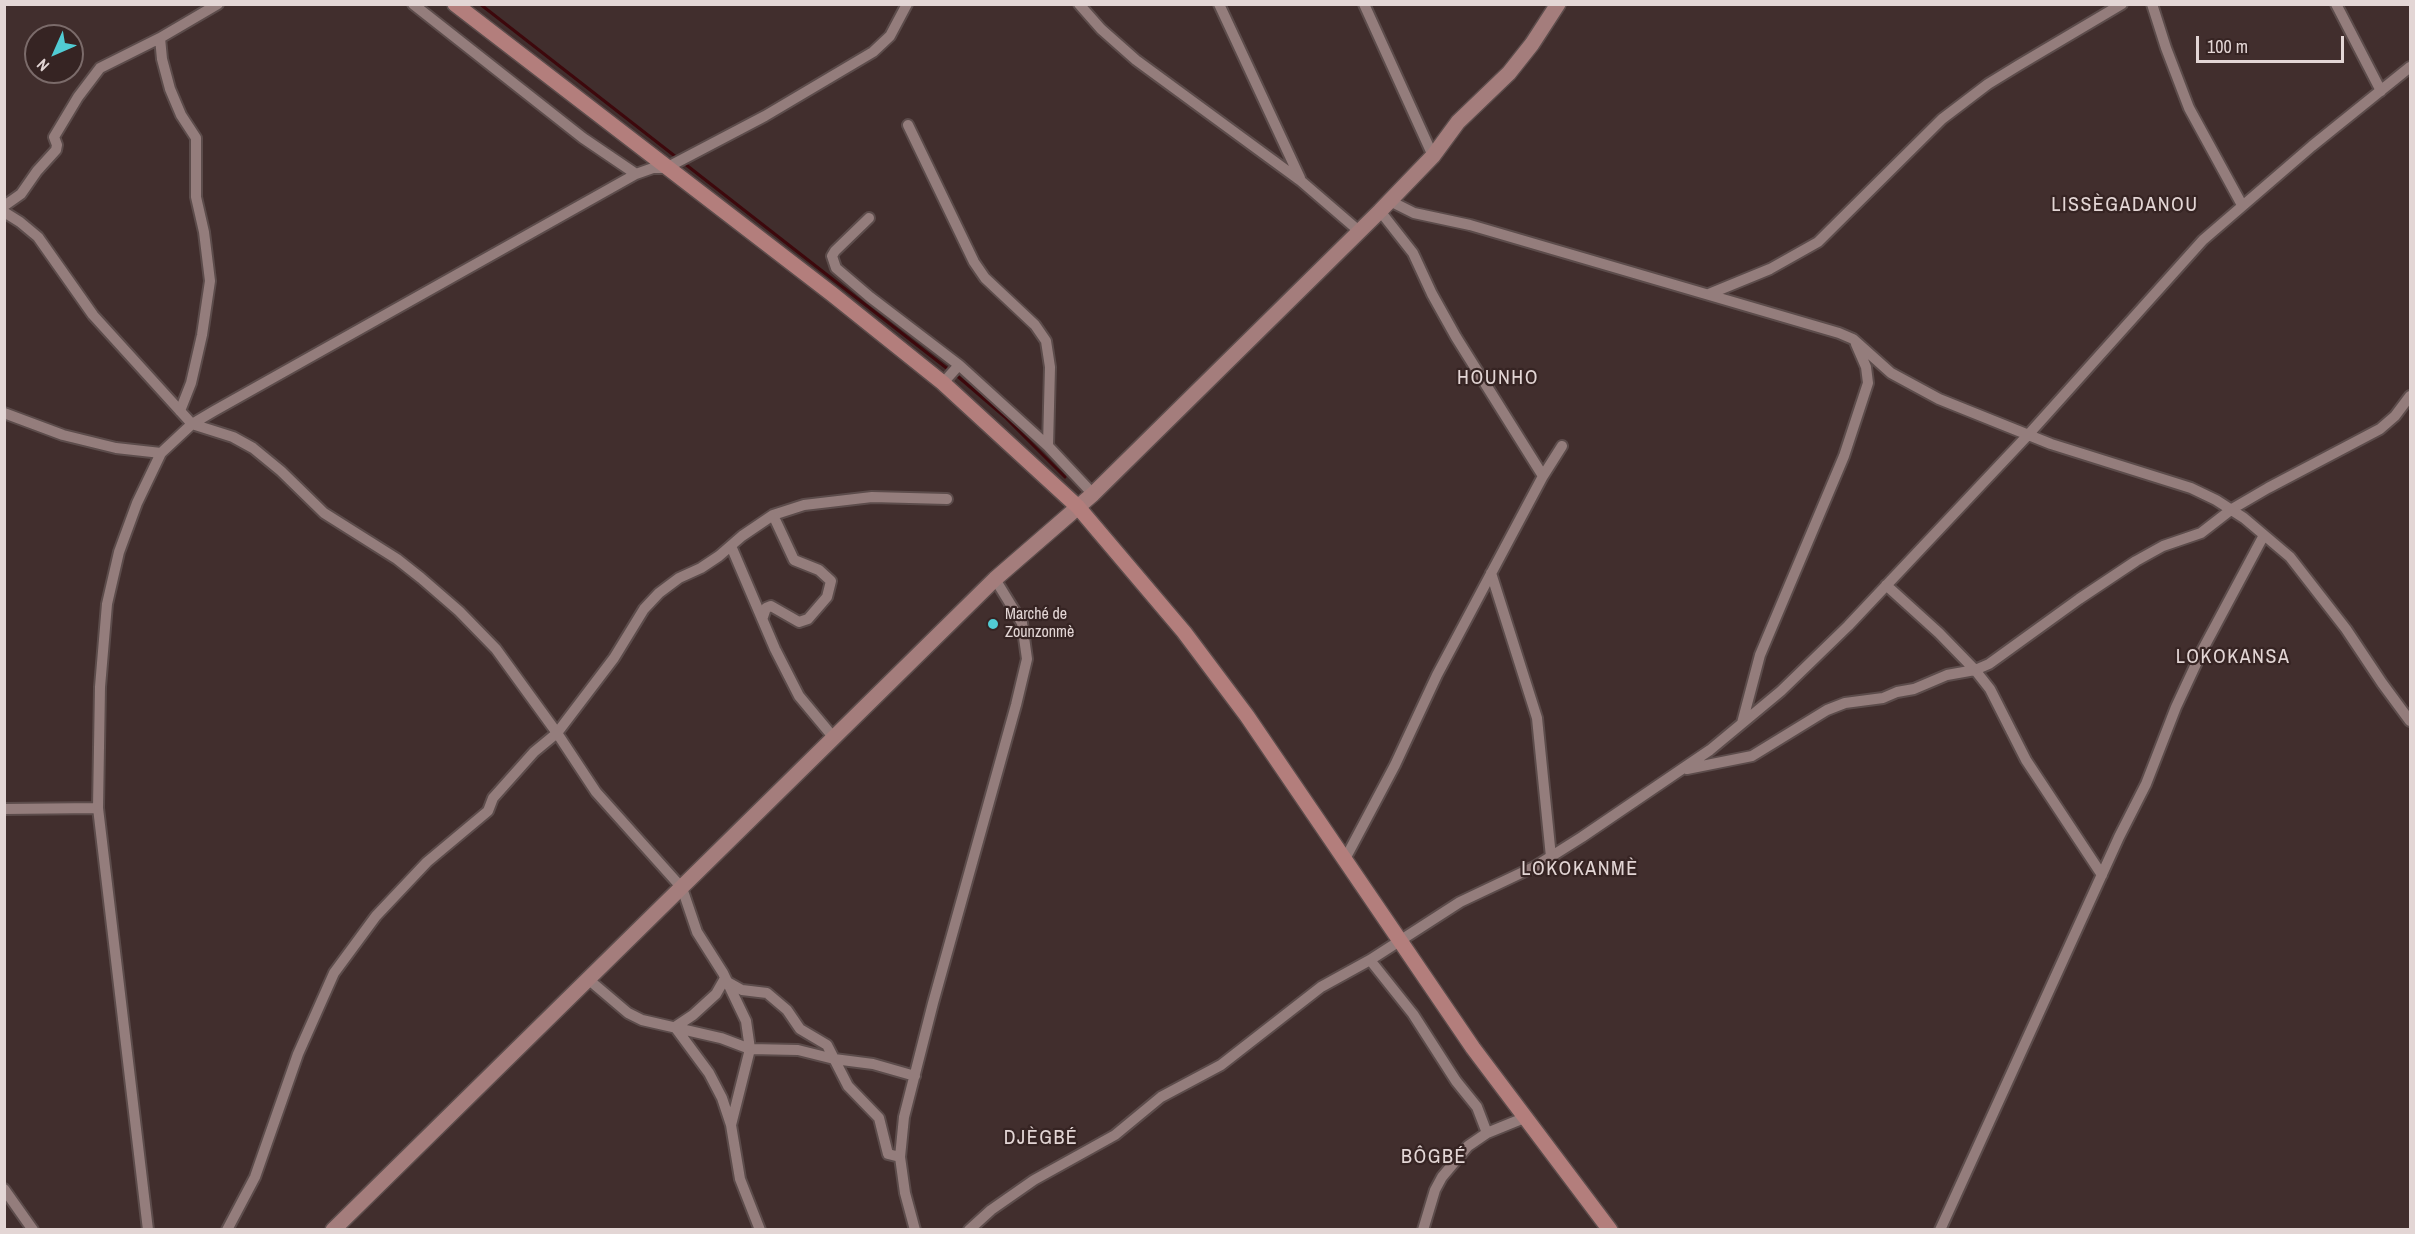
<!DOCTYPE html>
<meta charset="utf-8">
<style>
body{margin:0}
#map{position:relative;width:2415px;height:1234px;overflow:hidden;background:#412e2d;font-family:"Archivo Narrow",sans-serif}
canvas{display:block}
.frame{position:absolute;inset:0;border:6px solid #e3d6d5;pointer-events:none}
.north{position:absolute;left:24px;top:24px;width:60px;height:60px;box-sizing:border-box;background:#362423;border:2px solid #7b6b6a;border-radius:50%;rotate:225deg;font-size:16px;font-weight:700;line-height:24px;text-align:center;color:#e3d6d5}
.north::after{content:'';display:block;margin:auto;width:21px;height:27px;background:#51ccd4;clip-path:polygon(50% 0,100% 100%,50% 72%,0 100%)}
.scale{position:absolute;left:2196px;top:36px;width:148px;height:27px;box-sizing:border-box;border:3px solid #e3d6d5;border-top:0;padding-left:8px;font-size:18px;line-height:21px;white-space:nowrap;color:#e3d6d5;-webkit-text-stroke:4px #362423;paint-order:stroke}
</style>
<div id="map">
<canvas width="2415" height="1234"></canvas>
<div class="frame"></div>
<div class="north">N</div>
<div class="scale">100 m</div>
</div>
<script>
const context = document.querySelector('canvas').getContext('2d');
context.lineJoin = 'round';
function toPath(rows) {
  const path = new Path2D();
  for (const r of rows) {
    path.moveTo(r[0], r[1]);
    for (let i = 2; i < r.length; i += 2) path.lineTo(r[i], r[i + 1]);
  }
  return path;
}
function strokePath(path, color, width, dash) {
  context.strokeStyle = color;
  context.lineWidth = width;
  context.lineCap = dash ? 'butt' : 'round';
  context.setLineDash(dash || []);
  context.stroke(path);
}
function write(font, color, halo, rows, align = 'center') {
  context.font = font + ' "Archivo Narrow",sans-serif';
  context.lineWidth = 4.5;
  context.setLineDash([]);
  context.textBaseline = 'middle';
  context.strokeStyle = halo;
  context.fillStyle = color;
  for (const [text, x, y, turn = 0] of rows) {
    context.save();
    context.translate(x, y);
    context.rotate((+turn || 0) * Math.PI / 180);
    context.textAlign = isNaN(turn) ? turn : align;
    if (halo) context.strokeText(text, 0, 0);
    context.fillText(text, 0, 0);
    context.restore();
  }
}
const stream = toPath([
 [480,4,949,370],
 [955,374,1005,417,1065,477]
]);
const street = toPath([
 [413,4,583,138,636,174],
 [1079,4,1101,29,1136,60,1301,181,1359,231],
 [1219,4,1300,178],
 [1364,4,1433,156],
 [2152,4,2166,48,2189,108,2242,205],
 [2336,4,2381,91],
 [160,38,162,59,170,89,181,115,196,138,196,197,204,232,210,281,202,335,191,383,180,411],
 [908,125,974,262,985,278,1035,325,1046,341,1050,367,1048,446],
 [1390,201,1414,213,1470,225,1839,333,1853,339,1891,373,1939,399,2051,444,2191,488,2216,500,2244,518,2290,557,2346,629,2382,683,2410,721],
 [4,206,21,194,37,171,56,150,57,145,54,137,78,97,100,68,160,38,218,4],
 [1380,211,1413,253,1432,294,1456,337,1543,476],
 [4,212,20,222,38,237,93,315,192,424,233,437,253,448,281,471,324,513,397,559,421,578,459,611,496,649,557,733,596,792,682,888,697,932,723,973,746,1021,750,1049,731,1125],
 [869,218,835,251,832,256,836,268,870,297,959,365,1048,446,1093,494],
 [1709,294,1770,269,1818,242,1942,119,1988,84,2019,65,2122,4],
 [943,383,959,365],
 [4,413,63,435,116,448,161,453],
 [731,546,775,649,799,696,834,738],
 [1491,573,1537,718,1551,857],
 [1886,585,1939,633,1975,670,1990,689,2026,760,2102,875],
 [763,617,766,608,771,606,799,622,808,619,827,597,831,581,819,570,794,560,773,515],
 [1742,723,1760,655,1844,456,1868,383,1866,367,1856,344],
 [1687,769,1752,756,1827,710,1845,703,1883,698,1897,692,1914,689,1947,675,1975,670,1989,664,2079,599,2136,561,2163,546,2201,533,2232,509,2268,488,2380,429,2395,416,2410,396],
 [4,809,98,808],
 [1344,861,1395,765,1437,675,1543,476,1562,446],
 [1370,960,1413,1014,1456,1081,1477,1107,1487,1133],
 [588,979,628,1013,642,1020,721,1038,750,1049,798,1050,834,1059,873,1064,915,1076],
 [4,1189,33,1230],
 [148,1230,98,808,100,687,107,604,119,552,137,503,161,453,192,424,214,411,636,174,653,168,666,168,765,116,873,52,890,36,907,4],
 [227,1230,255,1177,298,1054,334,973,376,916,427,862,488,811,493,798,534,752,557,733,614,658,644,609,659,593,679,578,701,568,719,556,742,536,773,515,804,505,872,497,947,499],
 [760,1230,740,1179,731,1125,722,1098,709,1073,675,1027,693,1015,716,994,724,980,742,990,767,993,787,1010,800,1029,827,1045,848,1086,879,1118,888,1154,900,1157],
 [915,1230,905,1193,900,1157,904,1117,933,1003,1016,705,1027,659,1022,623,995,579],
 [969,1230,991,1210,1034,1180,1115,1135,1161,1097,1221,1065,1321,987,1370,960,1460,902,1536,866,1582,837,1710,750,1781,691,1848,626,2028,435,2203,240,2312,146,2410,67],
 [1423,1230,1435,1190,1442,1177,1468,1146,1487,1133,1524,1118],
 [1940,1230,2119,837,2146,784,2176,707,2203,649,2264,535]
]);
const secondary = toPath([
 [333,1230,995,579,1093,494,1380,211,1433,156,1458,122,1509,73,1532,44,1558,4]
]);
const primary = toPath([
 [455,4,832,294,943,383,1078,507,1184,632,1247,716,1473,1048,1610,1230]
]);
const markers = [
 [993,624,6,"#51ccd4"]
];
const poiNames = [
 ["Marché de",1005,615],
 ["Zounzonmè",1005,633]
];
const quarterNames = [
 ["LISSÈGADANOU",2125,206],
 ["HOUNHO",1498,379],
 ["LOKOKANSA",2233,658],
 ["LOKOKANMÈ",1580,870],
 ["DJÈGBÉ",1041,1139],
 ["BÔGBÉ",1434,1158]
];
strokePath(stream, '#3d080c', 3);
strokePath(street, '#5c4c4b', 14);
strokePath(secondary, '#5c4c4b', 18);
strokePath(primary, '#5c4c4b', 18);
strokePath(street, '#947d7c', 10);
strokePath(secondary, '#a47d7c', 15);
strokePath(primary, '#b37e7c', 15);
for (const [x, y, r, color] of markers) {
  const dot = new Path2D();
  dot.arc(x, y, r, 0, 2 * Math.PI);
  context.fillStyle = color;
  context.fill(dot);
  strokePath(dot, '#362423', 2);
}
write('16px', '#e3d6d5', '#362423', poiNames, 'left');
context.letterSpacing = '1.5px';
write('20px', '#e3d6d5', '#362423', quarterNames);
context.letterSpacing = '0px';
</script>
